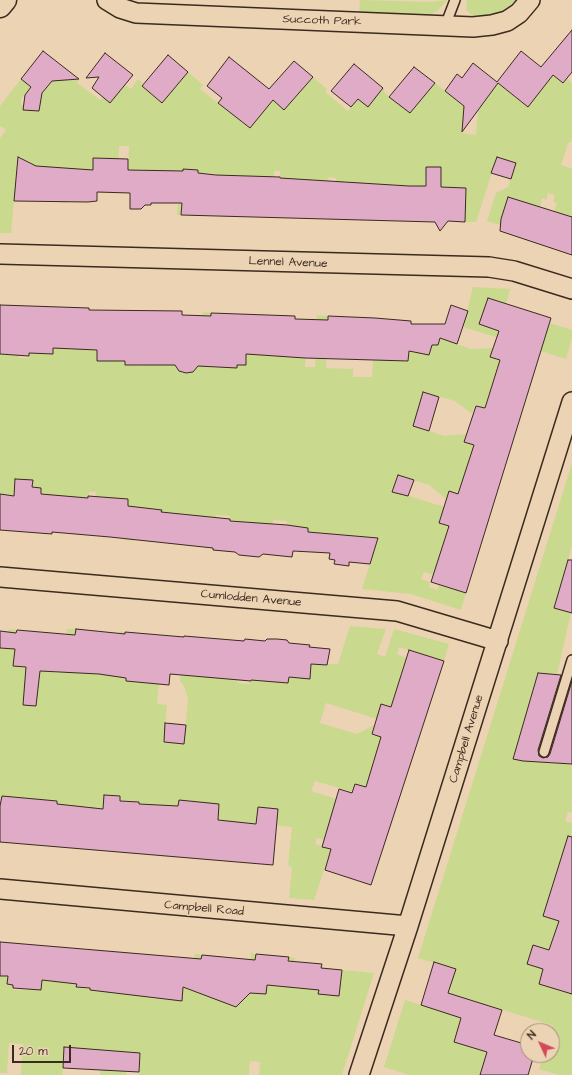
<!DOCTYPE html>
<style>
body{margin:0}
#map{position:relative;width:572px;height:1075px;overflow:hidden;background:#ebd3b4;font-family:"Architects Daughter",sans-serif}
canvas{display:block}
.north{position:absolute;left:520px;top:1023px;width:40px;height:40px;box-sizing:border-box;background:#ebd3b4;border:1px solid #a58f78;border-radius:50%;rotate:314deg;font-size:11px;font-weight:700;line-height:16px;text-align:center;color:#3b2a1e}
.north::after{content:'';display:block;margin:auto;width:14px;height:18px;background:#d1495b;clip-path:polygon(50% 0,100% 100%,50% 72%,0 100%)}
.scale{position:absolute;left:12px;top:1045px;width:59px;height:18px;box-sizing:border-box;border:2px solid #3b2a1e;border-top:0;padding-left:5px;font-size:12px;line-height:14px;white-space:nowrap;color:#3b2a1e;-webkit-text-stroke:3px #ebd3b4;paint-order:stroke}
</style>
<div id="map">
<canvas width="572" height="1075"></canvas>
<div class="north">N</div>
<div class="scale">20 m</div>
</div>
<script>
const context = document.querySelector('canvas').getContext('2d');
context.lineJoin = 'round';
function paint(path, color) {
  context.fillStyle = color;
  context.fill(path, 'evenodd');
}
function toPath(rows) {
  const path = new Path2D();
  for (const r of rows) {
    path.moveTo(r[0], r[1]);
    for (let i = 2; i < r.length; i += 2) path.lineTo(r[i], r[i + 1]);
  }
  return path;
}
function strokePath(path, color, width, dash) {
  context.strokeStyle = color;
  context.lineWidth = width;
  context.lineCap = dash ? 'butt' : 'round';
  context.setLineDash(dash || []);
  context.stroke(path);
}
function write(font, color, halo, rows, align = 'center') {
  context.font = font + ' "Architects Daughter",sans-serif';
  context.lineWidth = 3;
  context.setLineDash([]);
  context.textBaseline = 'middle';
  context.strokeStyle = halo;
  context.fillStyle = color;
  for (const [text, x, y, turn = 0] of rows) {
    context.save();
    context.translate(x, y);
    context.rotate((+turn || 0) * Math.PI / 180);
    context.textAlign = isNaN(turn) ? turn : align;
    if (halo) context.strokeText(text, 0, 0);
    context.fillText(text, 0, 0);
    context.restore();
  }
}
const green = toPath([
 [360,0,429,2,447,0,438,10,430,15,420,17,359,14],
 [467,0,516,0,498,14,476,18,466,10],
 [188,72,203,85,200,89,250,128,265,109,250,75,251,74,266,86,262,91,284,109,313,77,327,89,325,92,348,111,374,80,385,90,384,92,410,113,435,83,464,106,462,133,476,135,478,110,498,84,528,107,553,75,563,83,567,78,572,83,572,141,568,143,561,165,572,169,572,217,554,211,557,203,553,202,555,195,548,193,546,200,542,198,540,207,508,197,501,219,504,226,487,221,496,193,508,187,516,163,497,157,476,222,465,222,466,188,441,187,441,167,426,167,424,222,418,222,419,186,336,182,336,178,329,177,328,180,321,181,280,178,280,171,274,171,274,179,233,175,216,181,216,174,203,173,203,180,198,180,198,170,183,169,181,215,177,215,178,203,172,203,172,171,128,181,129,146,119,146,118,181,114,181,115,159,93,158,93,171,67,171,66,203,61,203,64,168,31,166,31,164,18,157,11,233,0,233,0,138,6,130,1,126,0,127,0,106,21,79,31,87,21,99,21,104,28,110,39,111,42,93,55,77,65,80,71,73,79,79,77,83,100,100,124,84,131,89,138,79,142,82,141,85,162,103],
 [473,287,510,289,506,304,488,298,483,313,491,315,487,327,543,345,550,323,572,330,572,338,566,359,463,327],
 [14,305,21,305,19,358,29,358,29,353,53,348,98,321,97,361,125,361,125,365,143,366,144,341,168,365,176,365,179,371,186,373,193,371,197,366,201,366,203,312,211,313,209,367,237,368,237,365,246,365,246,354,306,346,305,367,315,367,317,315,328,316,326,368,353,369,353,377,372,377,373,360,408,361,409,351,421,352,429,354,431,345,438,345,440,338,471,349,493,348,490,357,500,360,485,408,475,405,472,414,455,401,424,392,413,426,444,436,466,434,464,442,474,445,458,494,449,491,446,499,429,485,398,475,393,491,489,521,487,528,442,514,439,523,449,526,434,575,424,572,421,579,430,582,429,587,437,590,439,585,466,593,461,610,411,594,362,589,378,538,320,533,320,536,306,548,308,528,299,528,285,542,287,521,273,520,273,524,252,523,230,521,230,516,216,515,214,537,187,520,187,514,161,512,161,510,152,509,148,542,146,542,148,515,137,514,134,541,124,540,128,499,95,498,96,492,89,492,87,511,41,494,41,488,36,487,32,497,33,480,15,479,14,495,0,494,0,354,12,355],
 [572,463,572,546,554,607,571,612,557,675,538,673,513,758,523,761,571,764,572,760,572,813,568,812,565,821,572,823,572,854,543,916,553,919,560,918,549,953,527,964,536,967,544,967,539,984,572,994,572,1075,559,1075,539,1069,543,1055,552,1055,551,1031,552,1025,467,999,454,1042,487,1052,480,1075,409,1075,384,1067,405,1000,442,1012,449,991,455,969,418,958],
 [350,626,386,629,377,654,385,657,394,629,449,644,444,661,399,647,397,654,406,658,391,707,381,704,377,719,326,703,320,723,357,734,374,725,371,734,382,737,366,787,353,792,315,781,311,791,393,817,391,823,353,811,324,840,317,838,315,844,335,851,329,855,314,900,289,898,292,867,288,866,292,827,274,825,278,809,258,807,258,824,242,822,238,862,233,822,216,820,218,816,219,804,178,806,139,804,138,802,120,801,120,796,104,795,103,813,90,807,64,805,55,827,57,801,35,799,0,806,0,648,9,629,17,630,13,665,26,667,25,677,39,678,40,671,63,673,67,629,76,629,91,673,115,675,119,631,125,632,121,677,126,678,126,681,159,684,157,704,167,705,164,742,184,744,188,699,184,686,180,681,181,668,238,665,237,683,250,684,252,671,289,674,297,677,310,678,311,671,307,671,309,647,316,648,315,664,338,664],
 [79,950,76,987,104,991,112,982,111,993,123,994,152,955,148,998,182,1001,184,976,193,977,195,954,202,954,200,983,210,987,209,997,236,1007,248,995,251,953,256,954,253,984,255,993,265,994,267,985,286,987,289,957,295,958,294,966,319,990,319,994,339,995,342,970,374,973,342,1075,259,1075,260,1062,250,1061,249,1075,139,1075,140,1053,128,1052,126,1075,100,1075,102,1050,65,1047,62,1075,21,1075,23,1044,9,1043,7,1073,0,1073,0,976,8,976,7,984,13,985,13,990,41,990,42,980]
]);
const building = toPath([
 [572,30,572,72,563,83,553,75,528,107,498,83,462,132,464,106,445,91,457,74,462,78,473,63,497,82,521,51,541,67,572,30],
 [43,51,79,79,52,81,42,93,39,111,23,110,25,95,31,87,21,79,43,51],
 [105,53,133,75,110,103,92,88,99,77,86,78,105,53],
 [168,55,188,72,162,103,142,86,168,55],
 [229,57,269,89,294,61,313,77,284,110,273,100,250,128,218,103,222,98,207,86,229,57],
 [354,64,383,88,368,107,358,99,351,107,331,91,354,64],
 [414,67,435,83,410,113,389,97,414,67],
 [18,157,36,166,93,170,93,158,128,159,128,170,183,171,183,169,198,170,198,173,216,175,280,177,280,178,409,186,426,186,426,167,441,167,441,187,466,188,465,222,448,221,440,231,435,222,181,215,182,203,151,203,151,205,145,205,141,209,130,209,130,193,97,192,97,201,88,202,14,201,18,157],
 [497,157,516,163,511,179,491,173,497,157],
 [508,197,572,217,572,255,500,231,501,219,508,197],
 [488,298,551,318,466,593,431,582,449,526,439,523,449,491,458,494,474,445,464,442,476,406,485,408,500,360,490,357,499,331,479,324,488,298],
 [0,305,89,308,89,310,182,311,182,315,211,316,211,313,295,316,295,319,328,320,328,316,375,318,411,321,411,324,445,324,451,305,468,311,457,344,440,338,438,345,432,345,429,355,409,351,408,361,305,358,246,354,246,365,237,365,237,368,198,366,193,372,186,373,179,371,175,365,125,365,125,361,97,361,97,350,53,348,53,354,29,353,29,356,0,354,0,305],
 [423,392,439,397,429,431,413,426,423,392],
 [398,475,414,480,408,496,392,492,398,475],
 [15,479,33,480,32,487,41,488,41,494,88,498,88,496,128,499,128,506,162,510,161,512,230,519,230,521,287,525,308,528,308,532,378,538,370,564,349,562,349,566,334,564,335,560,329,559,330,553,293,551,292,557,263,554,259,557,239,555,235,552,213,550,213,548,110,537,52,532,52,534,0,530,0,494,14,496,15,479],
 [568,560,572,560,572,613,554,608,568,560],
 [76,629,125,634,125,632,184,637,184,636,244,641,245,639,265,641,267,639,277,639,287,640,289,643,310,645,309,647,330,649,327,665,311,664,310,679,289,677,288,683,251,680,251,681,170,674,169,685,126,681,126,678,99,674,40,671,36,706,23,705,26,667,13,666,15,649,0,648,0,631,16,633,17,630,75,635,76,629],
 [409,650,444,661,371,885,325,870,331,849,322,847,339,789,352,793,355,784,366,787,381,737,372,734,381,704,391,707,409,650],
 [538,673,561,675,538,750,539,756,543,758,548,757,550,754,572,681,572,764,523,761,513,759,538,673],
 [165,723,186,725,184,744,164,742,165,723],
 [104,795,120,796,120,801,139,802,139,804,178,806,179,800,219,804,218,820,256,824,258,807,278,809,273,865,0,842,0,806,2,796,57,801,57,804,103,809,104,795],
 [568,836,572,837,572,994,539,984,543,969,527,964,533,945,549,950,559,921,543,916,568,836],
 [0,942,201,959,202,955,255,960,256,954,289,957,288,961,322,964,321,968,342,970,339,996,318,994,319,990,267,985,266,994,250,993,236,1007,183,987,182,1001,90,990,90,988,76,987,77,984,42,980,41,990,13,988,13,985,7,984,8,976,0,976,0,942],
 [434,962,456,969,448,993,502,1010,494,1035,528,1045,528,1055,534,1055,528,1075,480,1075,487,1052,454,1042,461,1018,421,1005,434,962],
 [64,1047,140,1053,139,1072,63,1068,64,1047]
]);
const service = toPath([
 [445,26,455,0],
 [544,752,572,660]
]);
const minor = toPath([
 [107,0,120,8,136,13,473,27,492,25,507,21,519,13,530,0],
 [0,254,489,267,514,271,572,289],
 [0,577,397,611,498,641],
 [0,889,408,926],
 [359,1075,408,926,572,402]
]);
const tertiary = toPath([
 [0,6,5,0]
]);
const streetNames = [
 ["Succoth Park",322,21,2],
 ["Lennel Avenue",288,263,2],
 ["Cumlodden Avenue",251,599,5],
 ["Campbell Avenue",467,739,-73],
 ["Campbell Road",204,909,5]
];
paint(green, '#c9da8f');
paint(building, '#dfabc7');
strokePath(building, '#3b2a1e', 1);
strokePath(service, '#3b2a1e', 12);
strokePath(minor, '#3b2a1e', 22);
strokePath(tertiary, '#3b2a1e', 25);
strokePath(service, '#ebd3b4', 9);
strokePath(minor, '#ebd3b4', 19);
strokePath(tertiary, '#ebd3b4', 22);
write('12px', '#3b2a1e', '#ebd3b4', streetNames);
</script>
